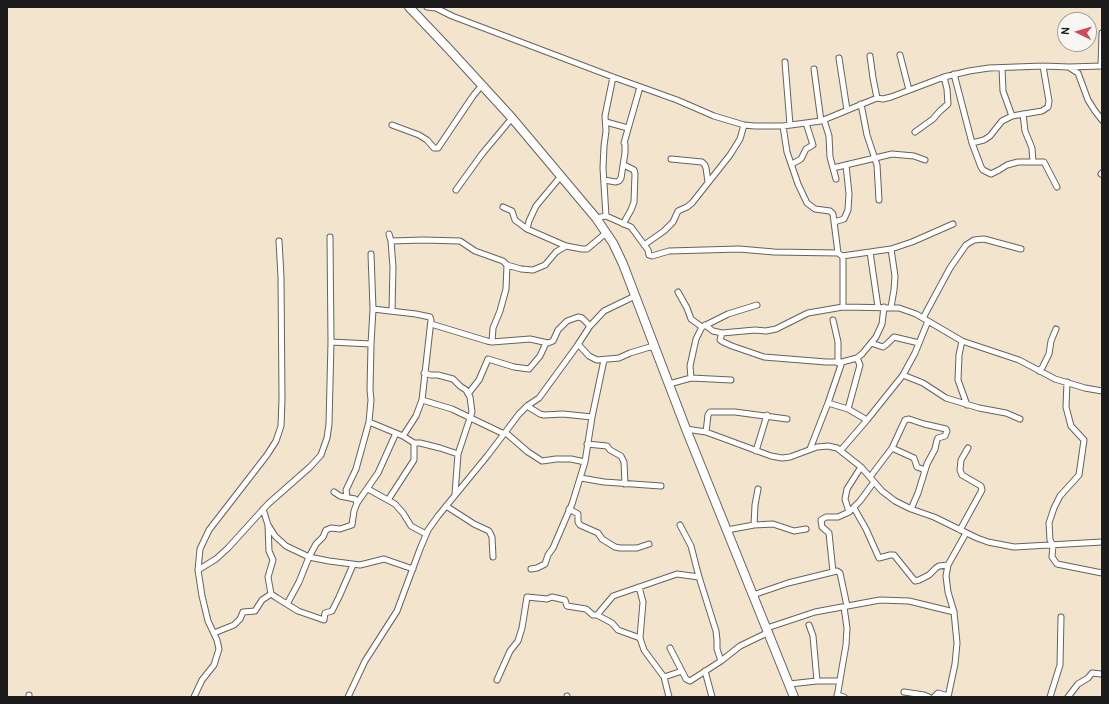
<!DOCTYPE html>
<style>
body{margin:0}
#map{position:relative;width:1109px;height:704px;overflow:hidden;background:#f3e4cd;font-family:Pangolin,sans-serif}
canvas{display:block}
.frame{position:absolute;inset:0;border:8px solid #1c1c1c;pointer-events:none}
.north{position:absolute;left:1057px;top:12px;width:40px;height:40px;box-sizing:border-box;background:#f6f6f2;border:1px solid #9f9f9c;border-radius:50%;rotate:275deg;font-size:11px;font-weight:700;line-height:16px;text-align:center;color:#1c1c1c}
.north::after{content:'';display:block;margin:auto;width:14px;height:18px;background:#d1495b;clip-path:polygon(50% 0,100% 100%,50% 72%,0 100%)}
</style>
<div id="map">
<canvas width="1109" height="704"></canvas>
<div class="frame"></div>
<div class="north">N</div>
</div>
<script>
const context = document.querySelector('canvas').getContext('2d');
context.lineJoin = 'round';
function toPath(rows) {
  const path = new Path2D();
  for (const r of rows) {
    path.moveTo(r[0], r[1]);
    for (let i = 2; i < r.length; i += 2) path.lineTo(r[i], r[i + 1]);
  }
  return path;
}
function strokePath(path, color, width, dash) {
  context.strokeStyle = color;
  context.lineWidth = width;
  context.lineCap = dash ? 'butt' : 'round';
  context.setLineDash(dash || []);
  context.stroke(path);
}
const street = toPath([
 [427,7,436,8,452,16,613,77,677,100,714,116,744,125,755,126,783,126,821,121,877,98,883,99,891,97,944,77,969,71,989,68,1043,66,1069,67,1102,66],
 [900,55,909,90],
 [870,56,873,78,877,98],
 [839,58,847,110],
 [785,62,790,125],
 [1101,66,1102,33],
 [1002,68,1003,91,1012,116],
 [1070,68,1078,73,1088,100,1095,111,1102,120],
 [814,69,821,121],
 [954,74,972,143,981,167,983,170,991,174,999,170,1007,165,1018,162,1044,162,1057,187],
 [861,104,867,135,877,165,879,200],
 [1023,114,1025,131,1032,148,1033,162],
 [824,120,829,136,830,157,836,179],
 [606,122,628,128],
 [392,125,419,135,427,140,434,148,438,148,473,96,482,85],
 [783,126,787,152,798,184,807,203,815,209,830,211,833,214,838,253],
 [915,132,933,119,940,111,948,104,947,89,944,77],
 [972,143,984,140,990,136,1002,121,1012,116,1042,111,1048,107,1049,101,1043,66],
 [671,159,702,162,705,165,706,168,708,182],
 [792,164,801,159,806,149,813,145,806,123],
 [833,168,892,154,914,156,925,160],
 [1101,174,1102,173],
 [604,180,616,182,619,181,621,178,625,153,625,144,624,143,640,87],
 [456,190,482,154,512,118],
 [503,207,512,211,515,220,527,229,566,246,582,249,587,249,606,233],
 [606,216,603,168,604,146,606,131,605,116,613,77],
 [596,218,606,216,631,227,648,250,649,255,652,256,669,251,739,249,774,252,838,253,842,256,843,258,843,307],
 [834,222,844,219,848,210,849,194,846,165],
 [623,224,631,210,634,202,635,174,634,170,624,165],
 [527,229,529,221,536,206,561,176],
 [389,234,391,241,393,267,392,310],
 [391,241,423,240,460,241,475,251,503,261,507,265,521,269,533,270,545,265,556,252,566,246],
 [644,245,664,231,673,222,678,211,687,207,692,203,730,155,740,139,744,125],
 [870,252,878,307],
 [842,256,891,249,912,242,953,224],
 [678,292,687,308,691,319,702,327],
 [891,307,894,290,895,276,891,249],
 [373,309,416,314,430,317,431,320,422,400,416,416,403,436],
 [923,318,950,268,966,245,974,240,984,239,1021,249],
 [833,320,838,342,838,363],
 [431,324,487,341,492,342,530,339,548,343,553,341,558,330,567,321,578,317,582,318,590,326],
 [705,325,713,331,722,333,755,330,766,331,776,329,808,313,843,307,899,308,916,314,962,341,1019,360,1055,379,1085,388,1102,391],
 [722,333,720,340,723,342,732,346,764,357,826,362,842,362,857,358,862,354,876,337,882,324,884,307],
 [962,341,959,355,958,380,967,405],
 [331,342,371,344,373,309,371,254],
 [492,342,493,328,500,311,506,289,507,265],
 [871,343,883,347,887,344,894,337,919,343],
 [578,344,589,356,597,360,619,358,630,353,650,347,655,349],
 [1039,371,1042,368,1049,354,1051,341,1056,329],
 [424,373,431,375,438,375,453,379,460,386,466,390,470,397,472,412,458,454,455,494],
 [903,375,923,383,946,398,979,408,1006,413,1020,419],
 [691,378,690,366,696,339,702,327,728,314,757,305],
 [1067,382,1066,407,1071,426,1084,440,1079,475,1060,496,1054,508,1049,523,1050,540,1053,545,1052,557,1057,564,1102,573],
 [669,384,691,378,731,380],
 [468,394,479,380,488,359,514,367,529,369,540,356,546,343],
 [422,400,452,409,504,434],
 [828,403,848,409,867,420],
 [527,406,540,414,544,415,563,414,592,417],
 [848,409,860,365,857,358],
 [369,422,403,436,414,443,420,443,440,448,458,454],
 [686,429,706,432,771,456,782,458,790,457,817,447,828,446,837,448,861,467,882,491,895,501,911,509,934,517,977,538,988,542,1014,547,1102,542],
 [706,432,708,415,710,412,735,412,787,419],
 [506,433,528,452,542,461,556,459,571,459,585,462],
 [587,444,607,446,610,450,621,456,624,462,625,484],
 [892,448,914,458,917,467,925,470],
 [810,449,828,403,842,362],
 [841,450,867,420,903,375,915,353,928,321],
 [756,451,767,415],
 [870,477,892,448,905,420,909,419,924,424,946,429,947,431,945,436,938,438,937,440,935,449,927,464,918,493,911,509],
 [581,478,604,482,661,486],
 [368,489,395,504,403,513,411,526,426,534],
 [334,492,340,496,355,499,357,503],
 [347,497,346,490,356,469,369,422,371,400,370,390,371,344],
 [388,500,414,460,414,443],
 [446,506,474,524,489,531,492,537,493,557],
 [854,508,866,529,879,558,890,555,894,555,915,581,919,580,929,575,936,568,939,566,948,565],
 [263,509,268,525,275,536,286,546,309,557,329,561,360,565,384,559,413,569],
 [569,509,578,514,578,522,580,525,598,533,602,539,615,547,620,548,637,548,649,544],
 [849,512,845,499,847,489,861,467],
 [268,525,269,551,273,560,268,577,271,594,277,598,298,611,324,620,325,613,332,611,339,597,353,565],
 [680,525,691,546,699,577],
 [754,525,755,505,758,489],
 [727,530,754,525,773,524,794,531,806,529],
 [960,530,982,490,981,486,962,475,960,470,961,460,968,448],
 [531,569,537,568,545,564,548,555,553,548,572,504,585,462,592,417,604,360],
 [198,570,216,559,228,548,268,504,310,467,321,455,327,438,329,424,331,342,330,237],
 [833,572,829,533,822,527,821,520,826,517,838,517,849,512,860,501,874,482],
 [639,587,643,602,640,638,644,650,664,677,669,697],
 [753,595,788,583,837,571,840,573,847,606],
 [287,604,299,582,309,557,316,544,323,537,326,530,331,528,340,529,352,525,354,511,357,503,378,473,396,433],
 [597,615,613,596,677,574,699,577,716,631,717,640,717,649,721,661],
 [809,625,813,636,817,681],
 [767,628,815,612,880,600,909,601,954,612],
 [214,633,234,625,240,619,243,612,255,611,262,600,271,594],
 [670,648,686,679,690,681,721,661,740,646,769,632],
 [705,671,712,697],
 [664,677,682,671],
 [497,680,510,651,518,641,522,628,527,597,547,599,552,597,565,600,567,606,586,609,593,615,597,615,612,623,618,630,640,638],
 [789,684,817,681,840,681],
 [904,692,924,695,929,697],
 [29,695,29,697],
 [837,695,844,697],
 [567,696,567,697],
 [194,697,202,680,214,665,219,649,217,640,208,621,202,596,198,570,200,549,209,530,267,455,276,441,281,426,282,399,281,277,279,241],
 [348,697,365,661,397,611,420,549,428,530,438,516,488,455,519,414,527,406,539,398,577,346,590,326,604,311,635,296],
 [837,697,846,645,847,628,844,607],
 [934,697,938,693,948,696],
 [948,697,955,664,957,643,954,612,948,592,946,576,948,565,966,533],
 [1050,697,1060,665,1061,617],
 [1068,697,1078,684,1088,678,1092,673,1101,674]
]);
const primary = toPath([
 [409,7,447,47,512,118,596,218,613,243,623,264,686,429,794,697]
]);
strokePath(street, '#67625a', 7);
strokePath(primary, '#67625a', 10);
strokePath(street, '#fff', 5);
strokePath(primary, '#fff', 8);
</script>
